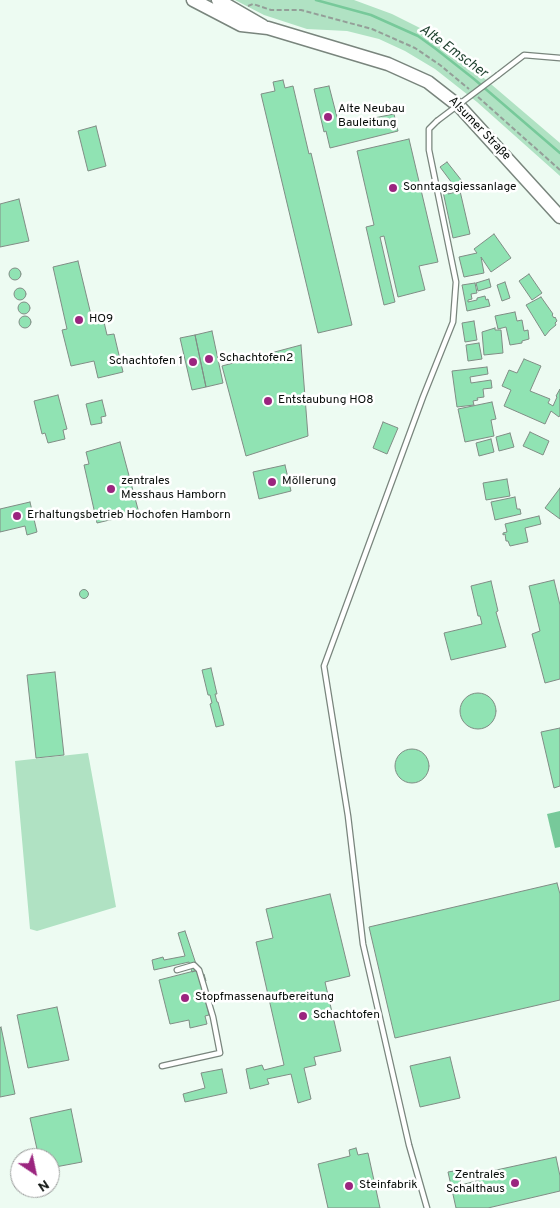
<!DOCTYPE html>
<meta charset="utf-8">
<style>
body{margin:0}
#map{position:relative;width:560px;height:1208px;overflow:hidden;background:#edfbf2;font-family:Overpass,sans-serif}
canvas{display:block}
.north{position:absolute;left:10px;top:1148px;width:50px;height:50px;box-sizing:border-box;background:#fff;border:1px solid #9c9e9d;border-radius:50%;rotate:146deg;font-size:14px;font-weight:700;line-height:20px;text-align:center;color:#080d0a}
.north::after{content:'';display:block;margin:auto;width:18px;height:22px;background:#9b257f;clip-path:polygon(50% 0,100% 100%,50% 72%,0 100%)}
</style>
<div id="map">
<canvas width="560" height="1208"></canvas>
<div class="north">N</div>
</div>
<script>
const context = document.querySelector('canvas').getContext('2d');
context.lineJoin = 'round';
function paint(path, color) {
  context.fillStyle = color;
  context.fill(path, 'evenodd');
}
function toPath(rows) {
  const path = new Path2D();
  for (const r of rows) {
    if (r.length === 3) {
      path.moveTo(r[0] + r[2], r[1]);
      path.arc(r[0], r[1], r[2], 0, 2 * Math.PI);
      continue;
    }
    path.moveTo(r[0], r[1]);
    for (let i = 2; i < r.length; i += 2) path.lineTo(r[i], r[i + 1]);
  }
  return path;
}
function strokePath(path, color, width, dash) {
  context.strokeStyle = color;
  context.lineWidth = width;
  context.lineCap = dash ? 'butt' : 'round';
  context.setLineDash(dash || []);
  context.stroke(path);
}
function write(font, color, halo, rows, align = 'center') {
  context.font = font + ' Overpass,sans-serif';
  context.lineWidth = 5;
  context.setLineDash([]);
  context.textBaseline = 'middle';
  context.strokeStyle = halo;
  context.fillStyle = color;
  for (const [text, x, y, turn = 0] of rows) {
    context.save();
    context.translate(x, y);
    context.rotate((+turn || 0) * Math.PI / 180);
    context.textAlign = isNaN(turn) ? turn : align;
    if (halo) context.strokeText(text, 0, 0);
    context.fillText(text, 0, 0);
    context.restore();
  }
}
const green = toPath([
 [235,0,354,0,392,14,424,30,485,79,560,143,560,176,477,102,435,69,405,51,379,39,347,31,307,29,264,15],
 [88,753,116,907,37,931,30,929,15,761]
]);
const water = toPath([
 [560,811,560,847,555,848,547,814]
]);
const stream = toPath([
 [316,0,371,15,418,36,436,49,474,79,560,153]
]);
const building = toPath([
 [283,80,285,88,293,86,309,154,311,153,352,325,318,333,261,94,275,91,273,82,283,80],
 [329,86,338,121,343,120,344,124,394,114,398,131,330,148,326,131,324,132,314,89,329,86],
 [96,126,106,166,88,171,78,131,96,126],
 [409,139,438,262,419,266,425,290,398,297,384,236,380,237,395,302,384,305,366,227,374,225,357,151,409,139],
 [447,162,462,181,455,187,440,167,447,162],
 [447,186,448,194,460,191,470,234,453,238,442,187,447,186],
 [19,199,29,241,0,247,0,204,19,199],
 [494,234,511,258,491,272,481,257,484,273,464,277,459,257,477,253,474,249,494,234],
 [78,261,93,323,110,319,110,321,104,322,107,335,114,334,123,372,98,378,94,361,71,366,62,330,67,329,53,267,78,261],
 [15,274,6],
 [529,274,542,293,532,300,519,281,529,274],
 [489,279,491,287,478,291,476,283,489,279],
 [505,282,510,298,502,301,497,285,505,282],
 [475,283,477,293,471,294,472,299,468,300,468,302,477,300,477,298,485,296,486,300,488,299,490,306,467,311,462,285,475,283],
 [20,294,6],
 [541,297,553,314,552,315,554,318,555,317,557,321,555,323,556,325,550,330,545,336,526,305,541,297],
 [24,308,6],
 [515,312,517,321,522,320,524,331,528,330,529,339,522,341,522,343,510,345,506,327,498,329,495,316,515,312],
 [25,322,6],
 [474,321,477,340,465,342,462,323,474,321],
 [495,328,495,330,501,330,503,353,484,355,482,332,495,328],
 [212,331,223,383,206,387,195,335,212,331],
 [195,335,206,387,192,390,180,338,195,335],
 [479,343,482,359,468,361,466,345,479,343],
 [301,345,308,436,246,456,222,366,301,345],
 [524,359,541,366,530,391,550,399,548,403,553,406,557,397,556,396,560,389,560,415,559,417,551,411,545,424,504,406,511,390,502,386,509,370,517,373,524,359],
 [487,367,488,374,470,377,471,383,491,380,492,388,483,389,484,397,477,398,478,400,473,401,474,405,457,407,452,371,487,367],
 [58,395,67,429,63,430,65,439,48,443,45,433,42,434,34,401,58,395],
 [102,400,106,416,101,417,102,423,91,425,86,404,102,400],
 [492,402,496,419,491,420,494,436,465,442,458,409,492,402],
 [383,422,398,428,387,454,373,448,383,422],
 [530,432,549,441,543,455,523,446,530,432],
 [510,433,514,447,499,451,496,437,510,433],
 [491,439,494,452,479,456,476,443,491,439],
 [120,442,139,513,97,523,84,465,89,464,86,452,120,442],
 [285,465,291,491,259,499,253,472,285,465],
 [507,479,510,496,486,500,483,483,507,479],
 [560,488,560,519,545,508,560,488],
 [515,497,517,509,520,509,521,514,495,520,491,502,515,497],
 [30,502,37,532,27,535,25,526,0,532,0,509,30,502],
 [539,516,541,524,525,528,528,542,510,546,508,541,506,541,505,534,503,535,503,533,507,532,505,524,539,516],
 [554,580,560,605,560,679,545,683,532,634,540,631,529,586,554,580],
 [491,581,498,611,496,612,506,647,451,660,444,633,482,624,480,616,478,616,471,586,491,581],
 [84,594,4.5],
 [211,668,217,694,215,694,217,702,218,702,224,725,216,727,210,704,212,703,210,695,208,695,202,670,211,668],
 [55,672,64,755,36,758,27,675,55,672],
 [478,711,18],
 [560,728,560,786,554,788,541,732,560,728],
 [412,766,17],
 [557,883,560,894,560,1000,395,1038,369,927,557,883],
 [330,894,350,976,325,982,341,1051,314,1057,316,1065,304,1068,311,1099,298,1103,291,1074,267,1079,269,1084,250,1089,246,1069,262,1065,264,1070,284,1065,256,942,273,938,266,909,330,894],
 [185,931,198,970,192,972,189,962,154,970,152,960,163,957,164,960,185,956,178,933,185,931],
 [198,970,199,976,204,974,206,981,201,982,209,1015,205,1016,207,1024,190,1028,189,1020,170,1024,159,980,198,970],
 [57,1007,69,1060,28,1068,17,1015,57,1007],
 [1,1027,15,1094,0,1097,0,1028,1,1027],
 [450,1057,460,1098,420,1107,410,1066,450,1057],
 [222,1069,227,1093,185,1102,183,1094,205,1088,201,1073,222,1069],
 [71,1109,82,1162,50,1168,50,1158,39,1158,30,1118,71,1109],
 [356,1148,358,1155,368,1153,380,1208,328,1208,318,1164,350,1156,349,1150,356,1148],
 [556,1157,560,1176,560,1191,488,1208,456,1208,448,1172,454,1171,456,1178,460,1177,461,1185,480,1180,478,1174,556,1157]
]);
const path = toPath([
 [248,6,253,4,271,10,301,10,372,29,415,48,440,65,469,89],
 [478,97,560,170]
]);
const lane = toPath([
 [498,75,524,55,560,58],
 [162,1066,220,1053,213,1017,199,970,194,965,177,970],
 [427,1208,409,1145,363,944,348,816,324,666,423,397,453,322,456,282,429,150,429,129,437,121]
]);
const secondary = toPath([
 [193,0,241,25,268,28,388,64,428,82,460,107,560,217],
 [218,0,263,26]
]);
const laneBridge = toPath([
 [437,121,498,75]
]);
const markers = [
 [328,117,5,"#9b257f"],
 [393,188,5,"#9b257f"],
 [79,320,5,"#9b257f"],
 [209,359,5,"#9b257f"],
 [193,362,5,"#9b257f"],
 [268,401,5,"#9b257f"],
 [272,482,5,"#9b257f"],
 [111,489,5,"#9b257f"],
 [17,516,5,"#9b257f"],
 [185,998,5,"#9b257f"],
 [303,1016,5,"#9b257f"],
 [515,1183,5,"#9b257f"],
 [349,1186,5,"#9b257f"]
];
const poiNames = [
 ["Alte Neubau",338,110],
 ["Bauleitung",338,124],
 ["Sonntagsgiessanlage",403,188],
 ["HO9",89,320],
 ["Schachtofen2",219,359],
 ["Schachtofen 1",183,362,"right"],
 ["Entstaubung HO8",278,401],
 ["zentrales",121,482],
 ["Messhaus Hamborn",121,496],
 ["Möllerung",282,482],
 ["Erhaltungsbetrieb Hochofen Hamborn",27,516],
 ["Stopfmassenaufbereitung",195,998],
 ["Schachtofen",313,1016],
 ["Zentrales",505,1176,"right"],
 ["Schalthaus",505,1190,"right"],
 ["Steinfabrik",359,1186]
];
const streetNames = [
 ["Alsumer Straße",479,129,46]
];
const waterNames = [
 ["Alte Emscher",453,52,36]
];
paint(green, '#b0e2c3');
paint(water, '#77c99a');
strokePath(stream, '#77c99a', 2.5);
paint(building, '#90e3b3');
strokePath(building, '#808d85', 1);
strokePath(lane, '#79857d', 7);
strokePath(secondary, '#79857d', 15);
strokePath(path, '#949e98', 2, [5, 2.5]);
strokePath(lane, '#fff', 4.5);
strokePath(secondary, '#fff', 12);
strokePath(laneBridge, '#79857d', 7, []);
strokePath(laneBridge, '#fff', 4.5);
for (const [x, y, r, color] of markers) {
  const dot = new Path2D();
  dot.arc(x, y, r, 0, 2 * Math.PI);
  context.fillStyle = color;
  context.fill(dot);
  strokePath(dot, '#fff', 2);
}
write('12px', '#080d0a', '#fff', poiNames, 'left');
write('12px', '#080d0a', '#fff', streetNames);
write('italic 14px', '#1c3f2c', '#fff', waterNames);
</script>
